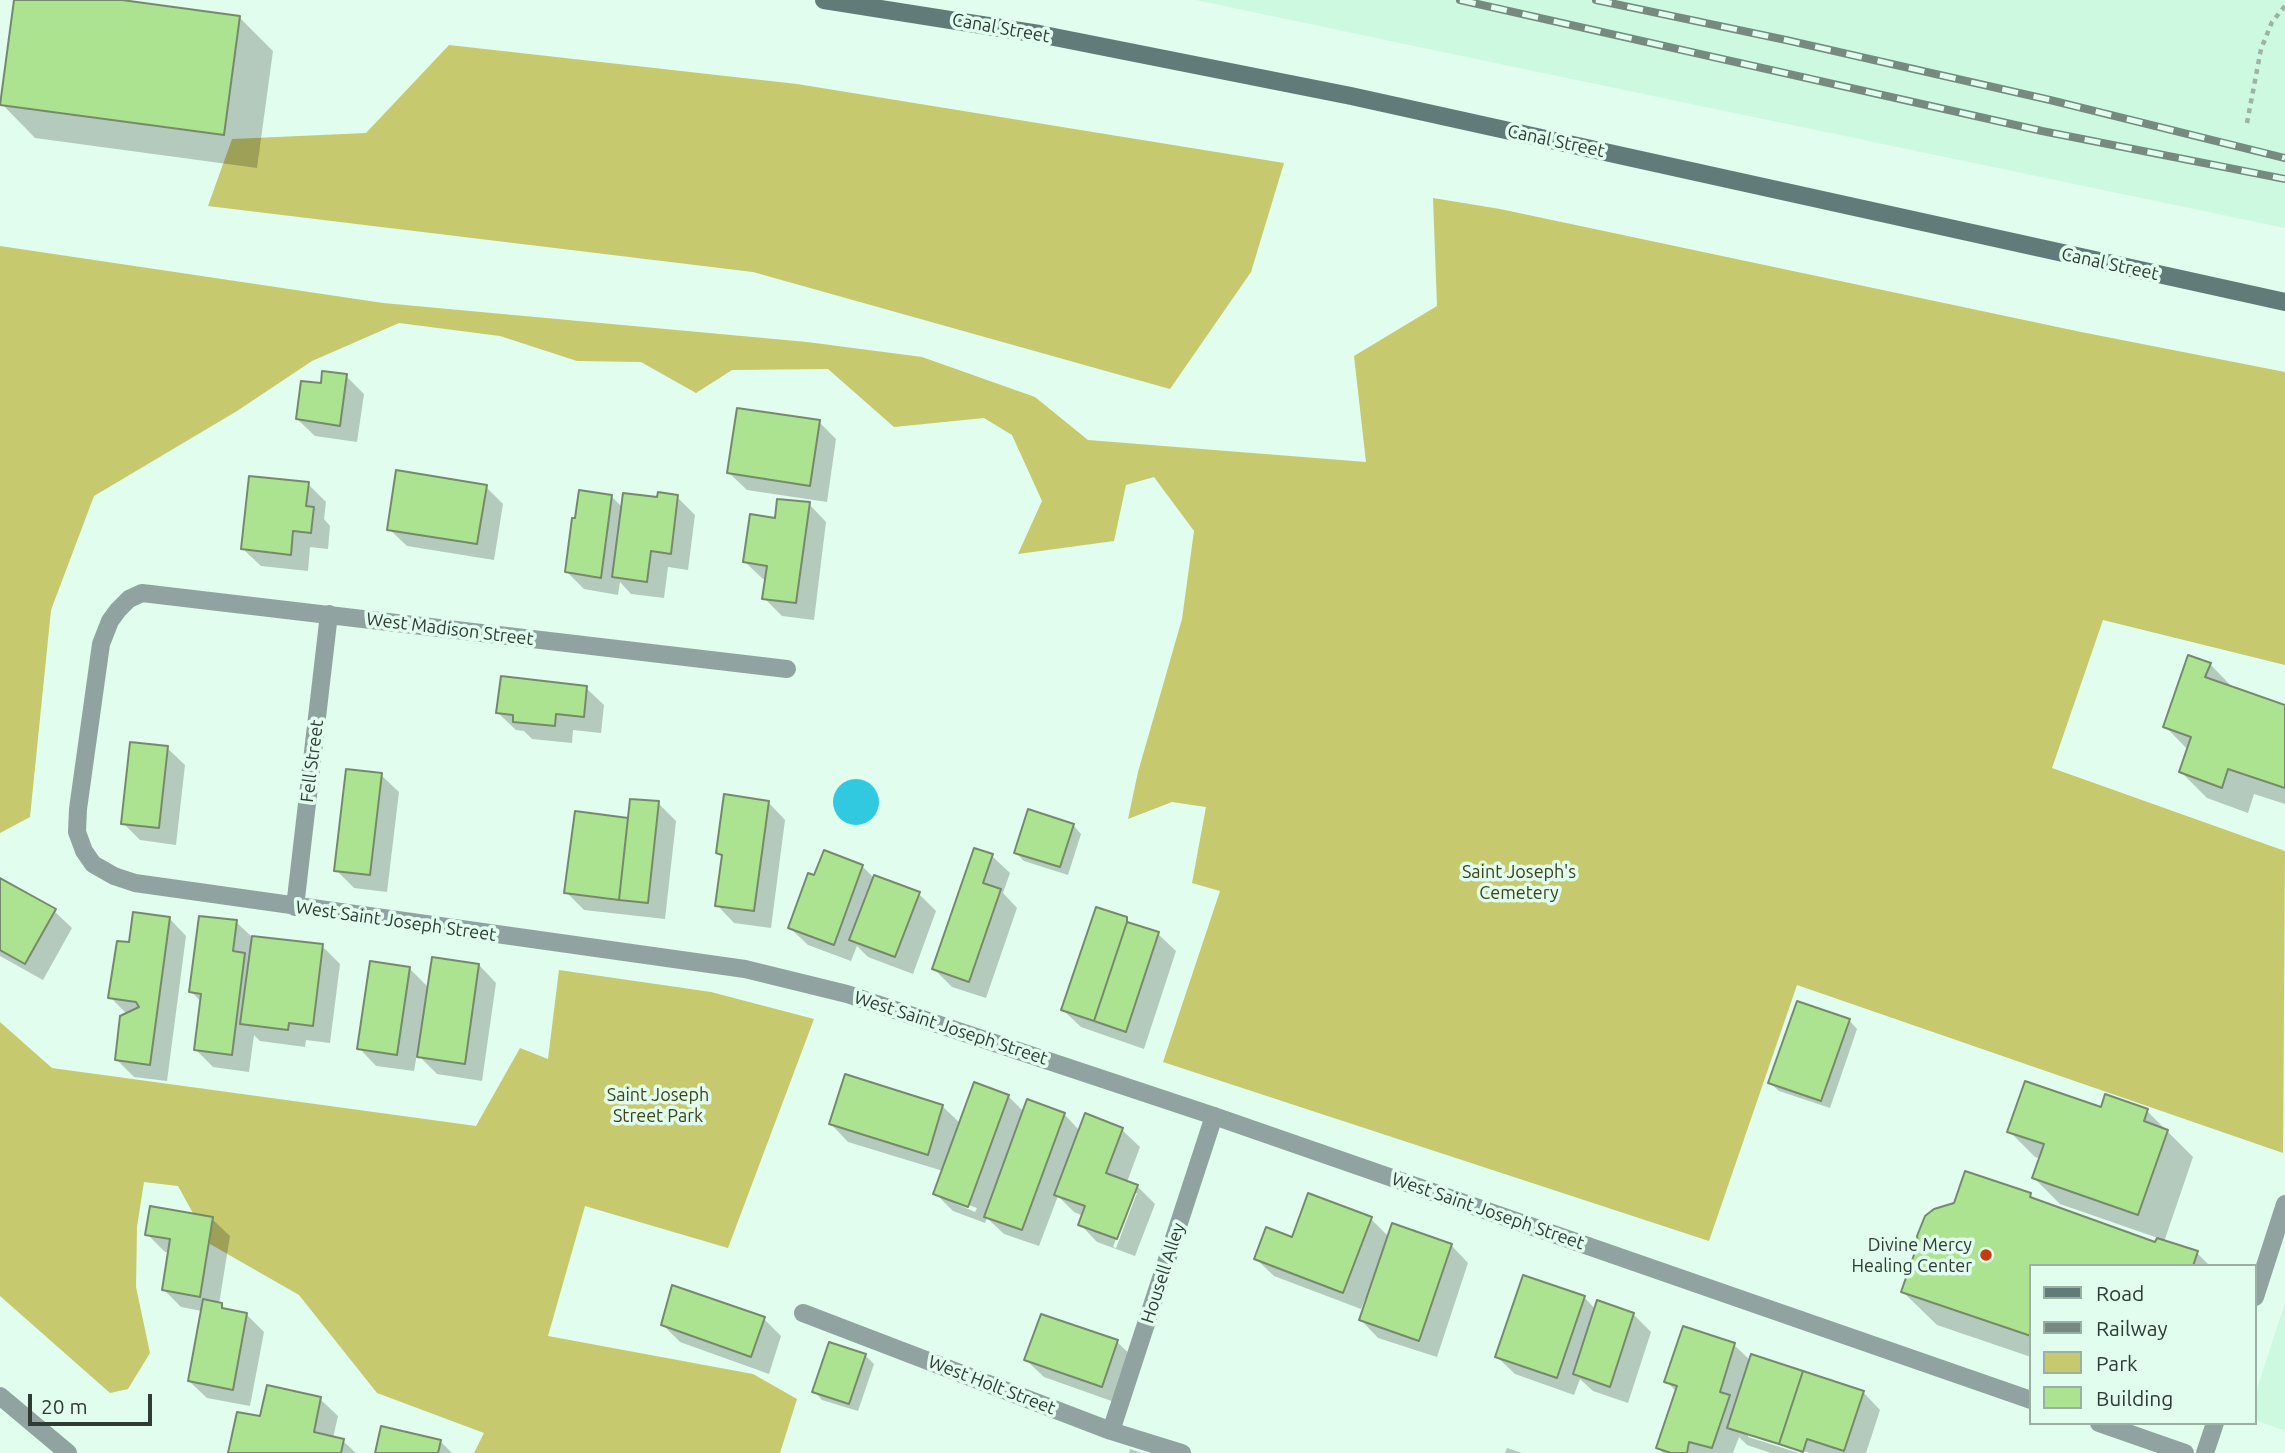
<!DOCTYPE html>
<style>
body{margin:0}
#map{position:relative;width:2285px;height:1453px;overflow:hidden;background:#e0fded;font-family:Ubuntu,sans-serif}
canvas{display:block}
.legend{position:absolute;left:2029px;top:1264px;width:228px;height:161px;box-sizing:border-box;background:#e0fded;border:2px solid #99b0a3;margin:0;padding:9px 12px;list-style:none;font-size:21px;color:#2e3c34}
.legend li{display:flex;align-items:center;gap:14px;height:35px}
.legend b{width:35px;border:2px solid #99b0a3}
.scale{position:absolute;left:28px;top:1394px;width:124px;height:32px;box-sizing:border-box;border:4px solid #2e3c34;border-top:0;padding-left:9px;font-size:21px;line-height:24px;white-space:nowrap;color:#2e3c34;-webkit-text-stroke:5px #e0fded;paint-order:stroke}
</style>
<div id="map">
<canvas width="2285" height="1453"></canvas>
<ul class="legend">
<li><b style="height:9px;background:#617c78"></b>Road</li>
<li><b style="height:9px;background:#768a7f"></b>Railway</li>
<li><b style="height:19px;background:#c6c96d"></b>Park</li>
<li><b style="height:19px;background:#ace390"></b>Building</li>
</ul>
<div class="scale">20 m</div>
</div>
<script>
const context = document.querySelector('canvas').getContext('2d');
context.lineJoin = 'round';
function paint(path, color) {
  context.fillStyle = color;
  context.fill(path, 'evenodd');
}
function toPath(rows) {
  const path = new Path2D();
  for (const r of rows) {
    if (r.length === 3) {
      path.moveTo(r[0] + r[2], r[1]);
      path.arc(r[0], r[1], r[2], 0, 2 * Math.PI);
      continue;
    }
    path.moveTo(r[0], r[1]);
    for (let i = 2; i < r.length; i += 2) path.lineTo(r[i], r[i + 1]);
  }
  return path;
}
function strokePath(path, color, width, dash) {
  context.strokeStyle = color;
  context.lineWidth = width;
  context.lineCap = dash ? 'butt' : 'round';
  context.setLineDash(dash || []);
  context.stroke(path);
}
function write(font, color, halo, rows, align = 'center') {
  context.font = font + ' Ubuntu,sans-serif';
  context.lineWidth = 7;
  context.setLineDash([]);
  context.textBaseline = 'middle';
  context.strokeStyle = halo;
  context.fillStyle = color;
  for (const [text, x, y, turn = 0] of rows) {
    context.save();
    context.translate(x, y);
    context.rotate((+turn || 0) * Math.PI / 180);
    context.textAlign = isNaN(turn) ? turn : align;
    if (halo) context.strokeText(text, 0, 0);
    context.fillText(text, 0, 0);
    context.restore();
  }
}
const built = toPath([
 [1196,0,2285,0,2285,228,1476,59],
 [2285,1303,2285,1431,2255,1420,2255,1395]
]);
const green = toPath([
 [449,45,797,84,1284,163,1251,272,1170,389,753,272,208,206,232,139,366,133],
 [1433,198,1500,209,2081,332,2285,372,2285,665,2103,620,2052,768,2285,851,2283,1153,1797,985,1709,1241,1163,1062,1220,891,1192,883,1206,807,1172,802,1128,819,1138,772,1182,619,1194,531,1154,477,1126,485,1114,541,1018,554,1042,501,1012,435,984,418,894,427,828,369,732,370,696,393,641,362,577,361,500,336,399,323,312,361,237,411,94,496,51,610,30,817,0,833,0,246,383,303,807,342,922,357,1035,397,1088,440,1366,462,1354,356,1437,306],
 [559,970,711,992,814,1019,728,1248,585,1206,548,1336,753,1374,797,1399,780,1453,474,1453,484,1433,377,1393,299,1295,210,1244,178,1186,144,1182,137,1227,136,1287,150,1353,128,1389,110,1393,0,1296,0,1022,52,1068,476,1126,520,1048,548,1059]
]);
const water = toPath([
 [856,802,23]
]);
const shadow = toPath([
 [16,0,109,0,240,18,273,51,257,168,35,138,2,104],
 [346,376,364,394,357,442,315,436,297,419,322,385],
 [819,422,836,439,827,502,747,490,729,473],
 [308,484,326,502,324,519,330,526,328,549,310,547,308,571,261,566,243,549],
 [486,487,503,504,494,560,407,546,389,529],
 [612,497,623,508,677,497,695,515,688,570,668,567,664,598,631,594,620,582,618,595,584,589,567,572],
 [809,504,826,522,814,620,782,616,764,598,767,580,763,579,745,562,776,520],
 [2210,664,2234,689,2285,706,2285,804,2254,794,2248,813,2207,798,2181,772,2188,750,2165,726],
 [586,688,604,705,601,733,573,730,572,743,532,739,524,731,516,730,498,713],
 [167,748,185,765,176,845,140,840,123,823],
 [381,775,399,792,387,892,354,888,336,870],
 [768,802,785,820,771,928,734,923,717,905,723,857,718,852],
 [658,803,676,821,665,919,584,910,566,892,629,820],
 [1073,825,1081,834,1068,875,1024,861,1016,853],
 [992,856,1010,873,1003,893,1017,908,986,998,952,987,934,969],
 [862,866,874,878,919,894,936,911,913,974,868,957,857,946,851,961,808,945,790,928,815,877],
 [0,880,54,911,72,928,43,980,0,956],
 [169,918,186,936,167,1081,134,1077,116,1059,127,1014,110,997,131,944],
 [1126,919,1133,925,1158,934,1176,951,1144,1049,1081,1027,1063,1010],
 [236,922,252,937,322,946,340,964,330,1043,306,1040,305,1047,260,1041,254,1035,249,1072,213,1067,195,1049,201,1002,191,991],
 [479,965,496,983,482,1081,437,1074,417,1054,414,1071,376,1066,359,1048,409,968,429,988],
 [1849,1020,1857,1029,1830,1108,1779,1091,1770,1083],
 [1008,1096,1024,1112,1064,1114,1080,1131,1122,1130,1140,1147,1127,1182,1137,1186,1155,1204,1135,1256,1097,1242,1080,1224,1083,1216,1074,1212,1058,1196,1039,1246,1004,1234,987,1218,985,1223,953,1211,935,1193,943,1171,848,1142,831,1124,942,1106,961,1124],
 [1133,1193,1137,1193,1116,1248,1113,1247],
 [954,1200,977,1208,975,1212,954,1203],
 [2102,1109,2147,1111,2193,1157,2164,1242,2197,1253,2210,1266,2031,1266,2031,1357,1937,1325,1903,1292,2030,1195,2036,1201,2156,1244,2158,1238,2060,1204,2034,1178,2041,1159,2035,1157,2009,1131],
 [212,1219,230,1236,219,1304,228,1311,246,1314,264,1332,250,1406,207,1398,189,1381,202,1311,181,1307,164,1290,170,1252,165,1252,147,1234],
 [1371,1219,1389,1237,1451,1245,1468,1263,1437,1357,1378,1338,1361,1320,1368,1300,1365,1299,1361,1309,1274,1276,1256,1259,1293,1239],
 [1584,1297,1596,1310,1633,1314,1651,1332,1628,1403,1593,1391,1580,1379,1574,1395,1515,1374,1497,1357],
 [764,1319,781,1336,769,1374,680,1342,663,1325],
 [1117,1342,1135,1359,1120,1404,1044,1377,1026,1360],
 [1734,1345,1751,1361,1863,1392,1880,1410,1866,1453,1810,1453,1748,1433,1748,1437,1799,1453,1771,1453,1747,1445,1739,1437,1733,1453,1663,1453,1658,1448,1677,1392,1666,1381],
 [865,1355,874,1364,858,1411,822,1400,814,1391],
 [320,1399,338,1416,333,1438,343,1441,356,1453,230,1453,261,1418],
 [440,1441,452,1453,377,1453],
 [1507,1448,1522,1453,1505,1453],
 [1130,1449,1142,1453,1129,1453]
]);
const building = toPath([
 [14,0,122,0,240,16,224,135,0,105,14,0],
 [322,371,347,374,340,426,296,419,301,381,321,383,322,371],
 [737,408,820,420,810,486,727,473,737,408],
 [396,470,487,485,477,544,387,530,396,470],
 [249,476,309,482,306,506,314,507,311,533,293,531,291,555,241,549,249,476],
 [579,490,612,495,601,578,565,572,572,518,575,518,579,490],
 [658,492,678,495,671,554,651,551,647,582,612,577,623,493,657,497,658,492],
 [777,499,810,502,796,603,762,599,767,566,743,562,750,514,775,518,777,499],
 [2188,655,2211,663,2205,677,2285,705,2285,788,2228,769,2222,788,2179,772,2191,737,2163,727,2188,655],
 [501,676,587,686,584,717,556,714,555,726,513,722,513,715,496,713,501,676],
 [130,742,168,746,159,828,121,824,130,742],
 [346,769,382,773,370,875,334,871,346,769],
 [724,794,769,801,754,911,715,906,722,855,716,853,724,794],
 [630,799,659,801,648,903,619,900,630,799],
 [1028,809,1074,824,1060,867,1014,853,1028,809],
 [575,811,628,818,619,900,564,893,575,811],
 [974,848,993,854,983,883,1001,889,969,982,932,969,974,848],
 [824,850,863,865,834,945,788,928,808,873,814,875,824,850],
 [874,875,920,892,895,957,849,940,874,875],
 [0,878,56,909,25,964,0,950,0,878],
 [1096,907,1127,917,1127,922,1094,1021,1061,1010,1096,907],
 [133,912,170,917,150,1065,115,1060,120,1016,139,1007,136,1002,108,998,117,941,129,942,133,912],
 [199,916,237,920,233,951,245,953,232,1055,194,1050,201,994,189,992,199,916],
 [1127,922,1159,932,1126,1032,1094,1021,1127,922],
 [252,936,323,944,313,1026,289,1023,288,1030,240,1024,252,936],
 [432,957,479,964,465,1064,417,1057,432,957],
 [370,961,410,967,397,1055,357,1049,370,961],
 [1797,1001,1850,1019,1821,1101,1768,1083,1797,1001],
 [845,1074,943,1105,928,1155,829,1124,845,1074],
 [2025,1081,2101,1107,2105,1094,2148,1109,2144,1121,2168,1130,2138,1215,2032,1178,2044,1144,2007,1132,2025,1081],
 [974,1082,1009,1095,968,1207,933,1194,974,1082],
 [1027,1099,1065,1113,1022,1230,984,1217,1027,1099],
 [1085,1113,1123,1128,1106,1173,1138,1185,1117,1239,1078,1225,1085,1206,1054,1195,1085,1113],
 [1965,1171,2031,1193,2030,1197,2155,1242,2157,1238,2198,1251,2193,1266,2031,1266,2031,1336,1901,1292,1918,1243,1917,1236,1925,1216,1934,1209,1954,1203,1965,1171],
 [1308,1193,1372,1217,1343,1293,1254,1259,1266,1227,1292,1237,1308,1193],
 [150,1206,213,1217,200,1297,162,1290,170,1239,145,1235,150,1206],
 [1392,1223,1452,1244,1419,1341,1359,1320,1392,1223],
 [1523,1275,1585,1296,1557,1378,1495,1357,1523,1275],
 [672,1285,765,1317,751,1357,661,1325,672,1285],
 [203,1299,222,1303,222,1308,247,1313,233,1390,188,1381,203,1299],
 [1597,1300,1634,1313,1610,1387,1573,1374,1597,1300],
 [1041,1314,1118,1340,1102,1387,1024,1360,1041,1314],
 [1683,1326,1735,1343,1720,1392,1730,1395,1712,1448,1689,1442,1687,1453,1671,1453,1656,1448,1677,1386,1664,1382,1683,1326],
 [829,1342,866,1354,849,1404,812,1392,829,1342],
 [1751,1354,1803,1371,1779,1444,1727,1428,1751,1354],
 [1803,1371,1864,1391,1844,1451,1807,1439,1803,1452,1779,1444,1803,1371],
 [267,1385,321,1397,314,1432,344,1439,341,1453,228,1453,237,1412,260,1416,267,1385],
 [381,1426,441,1440,438,1453,375,1453,381,1426]
]);
const path = toPath([
 [2247,123,2261,49,2272,22,2285,6]
]);
const lane = toPath([
 [803,1313,1111,1431,1182,1453],
 [1111,1431,1214,1116]
]);
const street = toPath([
 [787,669,142,593,129,599,118,610,110,621,101,644,78,809,77,832,84,851,93,864,114,876,135,883,745,969,847,994,1214,1116,2031,1400],
 [295,907,329,614],
 [2255,1297,2285,1204],
 [0,1396,68,1453],
 [2099,1423,2185,1453],
 [2205,1453,2215,1423]
]);
const secondary = toPath([
 [824,0,1039,34,1351,96,2285,302]
]);
const rail = toPath([
 [1460,0,2042,131,2285,179],
 [1596,0,1786,40,2050,100,2285,158]
]);
const markers = [
 [1986,1255,7,"#c53b14"]
];
const streetNames = [
 ["Canal Street",1001,28,10],
 ["Canal Street",1556,141,12],
 ["Canal Street",2110,264,12],
 ["West Madison Street",450,629,7],
 ["Fell Street",312,761,-83],
 ["West Saint Joseph Street",396,921,8],
 ["West Saint Joseph Street",951,1028,18],
 ["West Saint Joseph Street",1488,1211,19],
 ["Housell Alley",1163,1273,-72],
 ["West Holt Street",992,1385,21]
];
const parkNames = [
 ["Saint Joseph's",1519,872],
 ["Cemetery",1519,893],
 ["Saint Joseph",658,1095],
 ["Street Park",658,1116]
];
const poiNames = [
 ["Divine Mercy",1972,1245],
 ["Healing Center",1972,1266]
];
paint(built, '#cdf9e0');
paint(green, '#c6c96d');
paint(water, '#30c9e0');
paint(shadow, '#0003');
paint(building, '#ace390');
strokePath(building, '#77896d', 2);
strokePath(path, '#9cb3a6', 4.5, [5, 5]);
strokePath(lane, '#91a3a0', 18);
strokePath(street, '#91a3a0', 18);
strokePath(secondary, '#617c78', 18);
strokePath(rail, '#768a7f', 8);
strokePath(rail, '#e0fded', 5, [16]);
for (const [x, y, r, color] of markers) {
  const dot = new Path2D();
  dot.arc(x, y, r, 0, 2 * Math.PI);
  context.fillStyle = color;
  context.fill(dot);
  strokePath(dot, '#e0fded', 2.5);
}
write('18px', '#2e3c34', '#e0fded', streetNames);
write('18px', '#3f4117', '#e0fded', parkNames);
write('18px', '#2e3c34', '#e0fded', poiNames, 'right');
</script>
